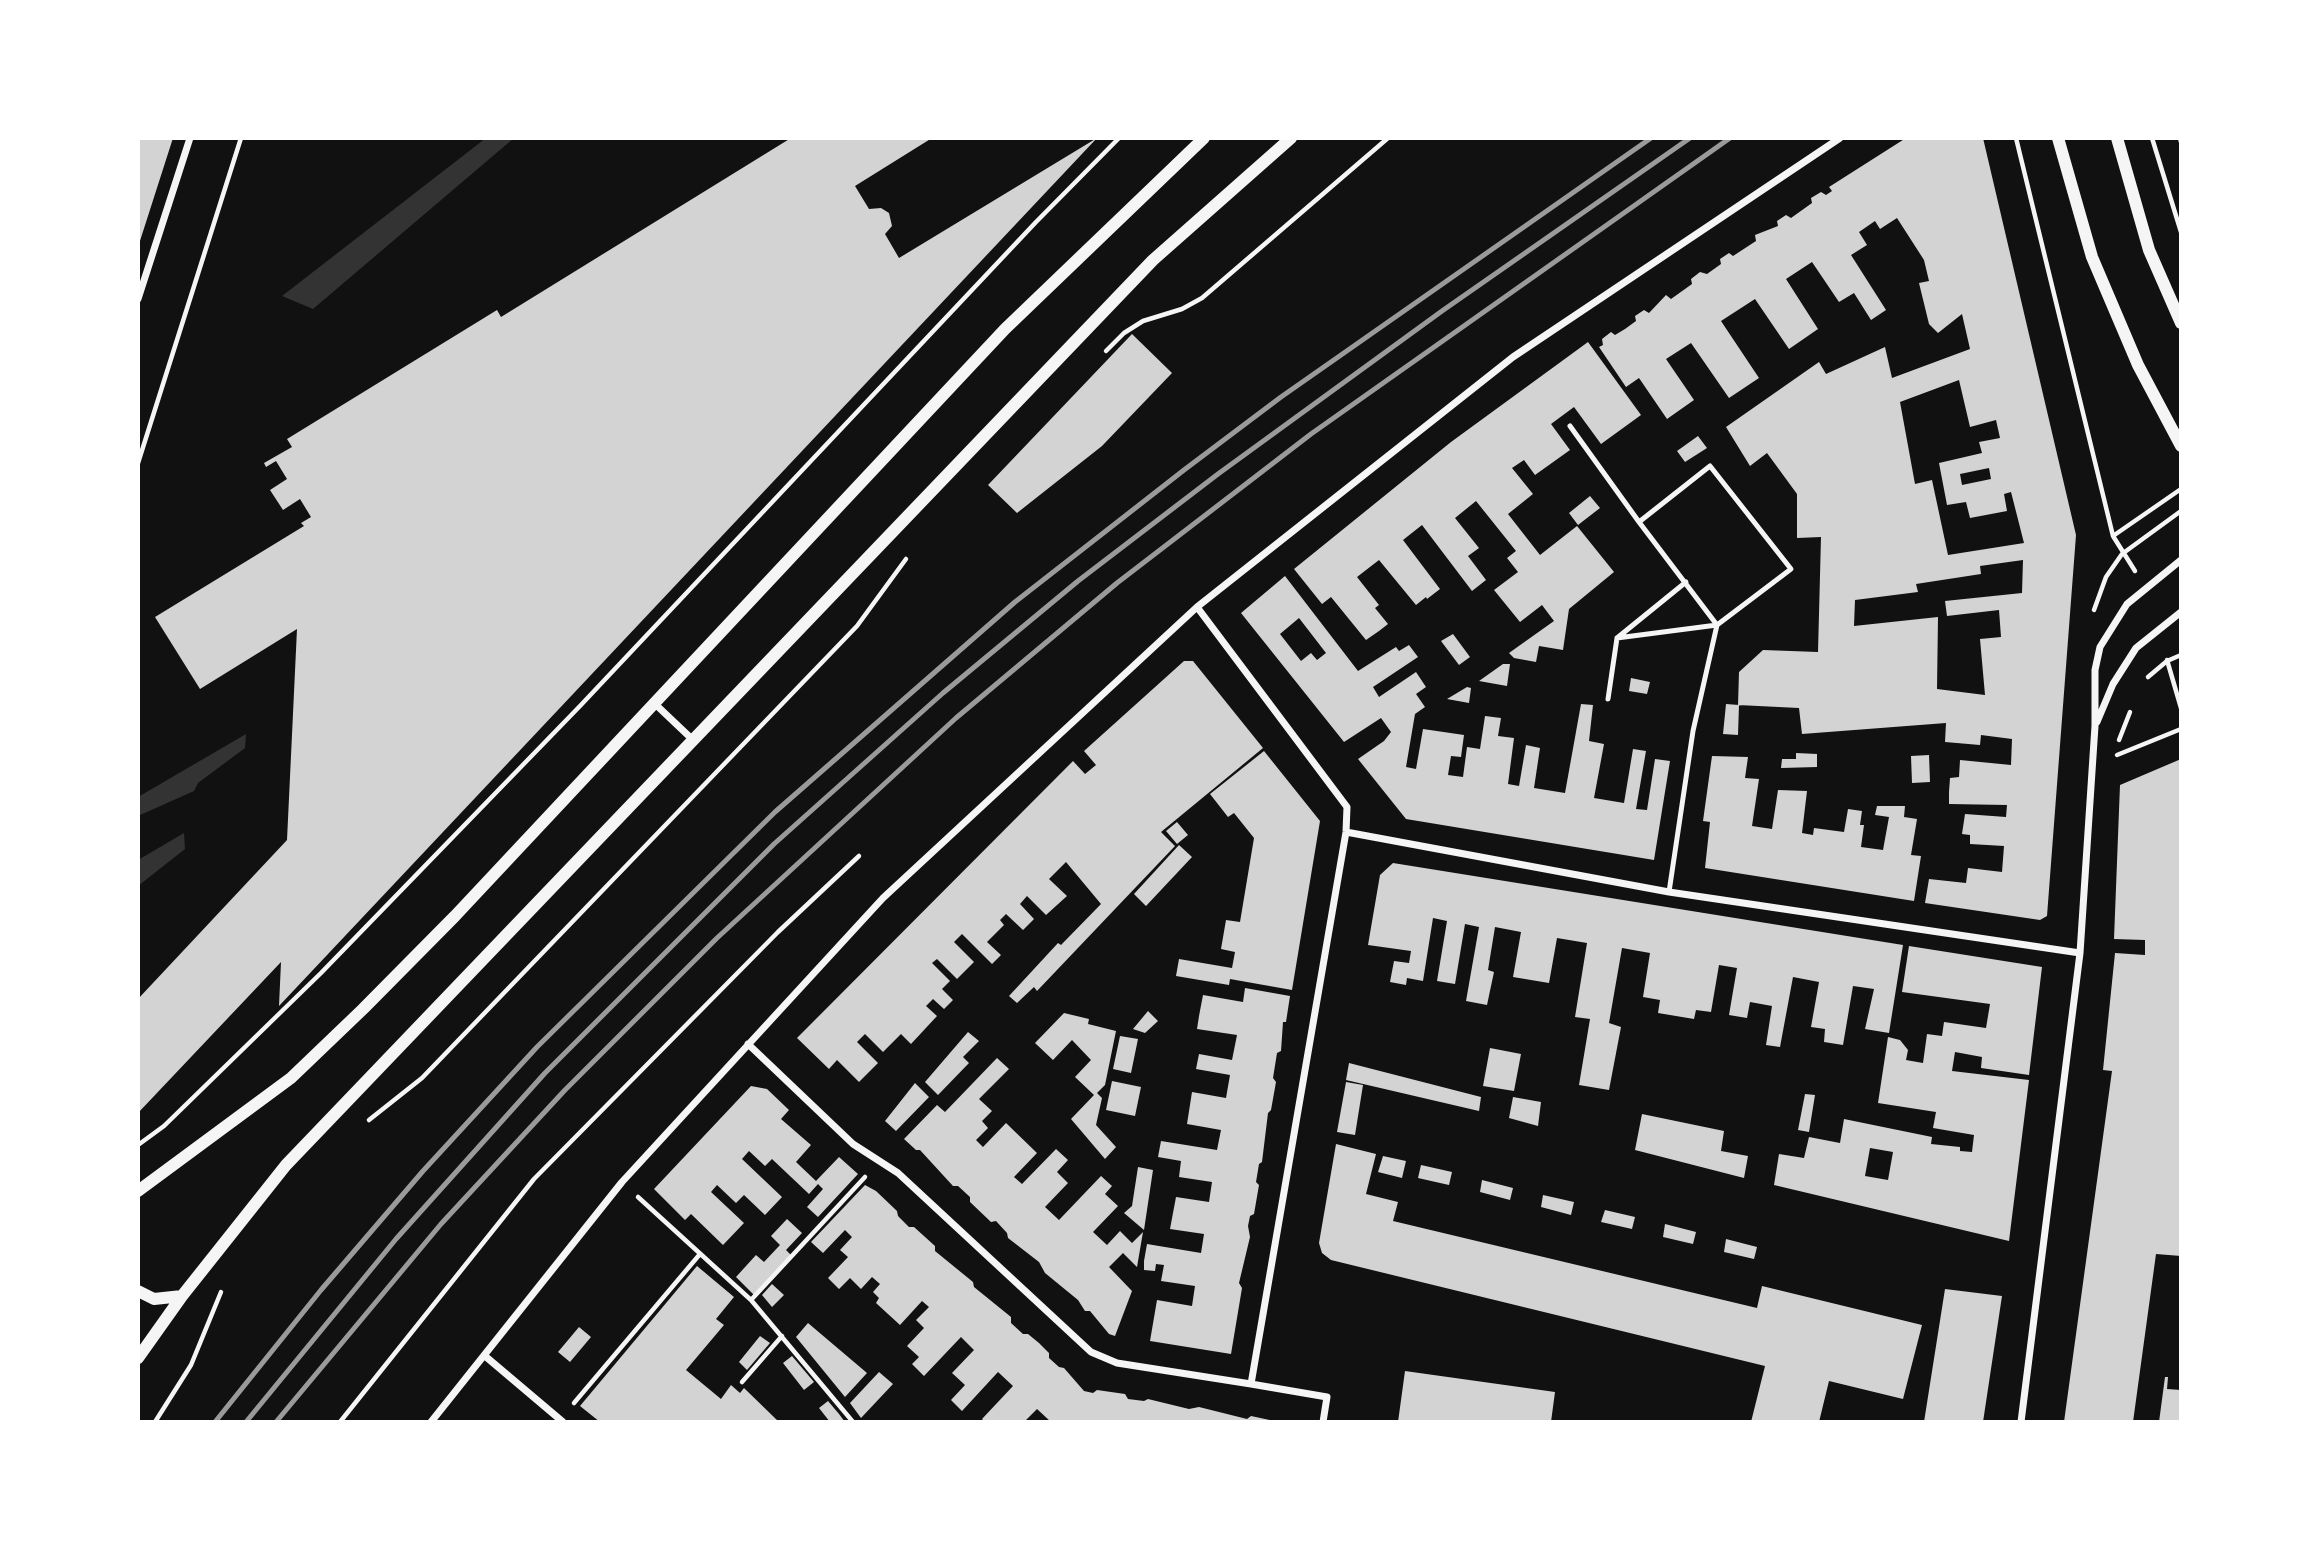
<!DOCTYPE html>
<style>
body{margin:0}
#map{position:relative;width:2319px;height:1560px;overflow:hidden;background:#111;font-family:"IBM Plex Sans",sans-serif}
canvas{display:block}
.frame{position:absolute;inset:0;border:140px solid #fff;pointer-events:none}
</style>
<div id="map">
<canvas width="2319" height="1560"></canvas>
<div class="frame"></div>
</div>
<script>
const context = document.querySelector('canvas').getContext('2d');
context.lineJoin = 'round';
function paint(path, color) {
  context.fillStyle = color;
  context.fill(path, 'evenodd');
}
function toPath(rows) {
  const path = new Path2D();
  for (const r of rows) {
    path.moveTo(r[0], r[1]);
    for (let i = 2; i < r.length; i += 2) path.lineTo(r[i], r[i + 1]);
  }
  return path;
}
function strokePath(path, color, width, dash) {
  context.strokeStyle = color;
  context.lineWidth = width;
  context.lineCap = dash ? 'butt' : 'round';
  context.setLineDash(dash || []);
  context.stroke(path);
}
const water = toPath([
 [486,138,514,138,313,309,282,296],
 [246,734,245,748,198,783,194,791,138,816,138,797],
 [184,833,185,849,138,886,138,860]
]);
const building = toPath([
 [138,138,173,138,139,244,138,244],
 [791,138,932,138,855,186,869,209,881,208,889,213,892,226,885,234,899,258,1097,138,279,1006,281,962,138,1113,138,999,287,840,297,629,200,689,155,617,304,526,301,523,311,517,300,499,283,510,270,490,287,479,276,461,266,467,264,463,292,447,287,439,497,310,501,317],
 [1906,138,1983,138,2076,535,2047,916,2040,920,1925,903,1929,879,1966,883,1968,868,2002,872,2004,846,1970,844,1970,835,1962,834,1965,814,2006,817,2007,805,1949,804,1949,792,1950,778,1959,777,1960,760,2011,765,2012,739,1981,735,1980,745,1945,742,1946,723,1802,734,1799,708,1738,705,1739,672,1763,650,1818,652,1821,537,1797,538,1797,494,1767,453,1750,466,1726,427,1819,362,1826,374,1885,347,1892,378,1970,349,1962,314,1938,333,1929,324,1919,283,1929,281,1924,260,1897,218,1880,229,1875,221,1859,232,1867,245,1851,255,1886,310,1871,320,1854,293,1839,302,1812,262,1786,279,1818,329,1789,349,1755,299,1721,321,1759,378,1729,398,1691,343,1666,359,1694,400,1667,419,1639,378,1626,387,1599,347,1603,345,1602,339,1611,332,1615,335,1625,329,1636,321,1635,316,1644,310,1649,313,1666,295,1671,299,1692,284,1691,279,1700,272,1707,274,1721,264,1720,259,1729,253,1733,256,1756,241,1755,235,1778,226,1777,221,1786,215,1791,218,1812,203,1811,198,1821,192,1826,195,1832,191,1829,187],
 [1959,380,1970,427,1996,420,2000,438,1979,442,1982,453,1939,463,1947,505,1966,502,1970,518,2007,511,2004,494,2011,492,2024,543,1948,555,1932,480,1915,484,1900,402],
 [1989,468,1991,479,1962,485,1960,474],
 [2023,560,2022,593,1945,601,1947,616,1999,610,2001,637,1980,639,1985,695,1937,689,1938,617,1854,626,1855,600,1918,592,1916,584,1981,574,1980,566],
 [1132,334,1172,373,1102,446,1017,513,988,485],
 [1588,342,1641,415,1601,444,1574,407,1551,424,1570,450,1535,475,1524,460,1512,468,1533,494,1508,514,1540,555,1577,526,1614,572,1569,609,1563,650,1539,646,1536,662,1514,658,1509,653,1554,621,1542,605,1520,622,1494,590,1518,572,1507,558,1516,551,1476,501,1455,518,1479,548,1468,556,1486,580,1472,591,1422,525,1403,540,1440,589,1427,599,1426,597,1416,605,1379,560,1357,577,1379,605,1375,608,1388,624,1379,631,1366,640,1331,597,1322,604,1294,569,1451,442],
 [1698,436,1707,448,1685,462,1677,451],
 [1590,496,1600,508,1578,525,1569,513],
 [1285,576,1358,671,1396,647,1399,651,1409,645,1418,657,1373,687,1379,697,1416,672,1426,687,1416,694,1425,707,1415,714,1406,767,1416,769,1423,729,1464,735,1461,757,1451,756,1448,775,1463,777,1467,747,1480,749,1485,716,1501,718,1498,736,1514,738,1508,784,1519,786,1526,745,1540,748,1534,788,1565,793,1581,704,1593,705,1589,741,1604,744,1594,798,1624,803,1633,749,1646,751,1636,809,1647,810,1655,759,1670,761,1654,860,1406,819,1358,759,1384,741,1391,732,1381,718,1344,742,1241,613],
 [1299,618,1326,653,1317,660,1311,653,1301,661,1280,634],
 [1453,634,1470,657,1459,665,1441,641],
 [1184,661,1193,661,1263,748,1161,832,1175,846,1037,991,1034,987,1017,1003,1009,996,1058,943,1061,945,1101,904,1066,862,1049,879,1067,896,1046,915,1027,896,1020,904,1034,919,1023,930,1006,914,1000,920,1004,925,987,942,1001,955,992,964,962,934,954,942,974,962,957,979,937,959,932,963,950,981,942,989,953,1000,944,1009,933,999,926,1006,937,1016,911,1044,901,1034,883,1052,865,1034,857,1042,878,1063,859,1082,837,1060,829,1069,797,1038,1073,761,1085,774,1096,765,1084,751],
 [1503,664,1510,664,1507,686,1479,681],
 [1631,678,1650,682,1647,694,1629,691],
 [1467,687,1471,688,1469,703,1447,699],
 [1726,704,1739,705,1738,735,1723,734],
 [1264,751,1320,821,1292,990,1230,979,1229,985,1176,976,1179,959,1232,968,1235,952,1221,949,1226,920,1240,922,1254,838,1234,813,1228,817,1210,794],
 [1796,753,1817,754,1817,767,1781,768,1782,759,1796,759],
 [1929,755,1930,782,1912,783,1911,756],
 [1712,756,1748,757,1745,778,1759,779,1752,826,1772,829,1778,790,1807,791,1802,833,1813,835,1814,828,1844,832,1848,809,1862,811,1860,825,1864,825,1861,847,1883,850,1889,817,1875,815,1877,806,1905,806,1904,817,1917,819,1911,855,1921,856,1914,901,1705,868,1710,822,1703,821],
 [2181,759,2181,1256,2156,1254,2133,1422,2064,1422,2112,1071,2103,1070,2115,953,2145,955,2145,940,2114,939,2120,785],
 [1177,822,1188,835,1177,844,1166,831],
 [1179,845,1192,857,1146,906,1134,894],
 [1393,863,1903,945,1889,1033,1865,1029,1874,989,1853,986,1843,1045,1824,1042,1825,1029,1811,1027,1819,982,1793,977,1780,1047,1766,1045,1772,1006,1750,1002,1747,1018,1729,1015,1737,968,1719,965,1711,1012,1696,1010,1694,1019,1658,1013,1660,1000,1643,997,1650,953,1622,948,1609,1023,1621,1027,1609,1090,1579,1085,1590,1019,1575,1017,1587,943,1557,938,1549,983,1513,977,1521,932,1495,927,1488,970,1494,972,1487,1005,1466,1001,1479,927,1465,924,1455,984,1437,981,1447,921,1433,918,1423,981,1407,978,1406,985,1390,982,1394,961,1409,963,1411,951,1368,945,1380,875],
 [1909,946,2042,967,2029,1075,1981,1068,1982,1057,1955,1052,1952,1071,2029,1080,2009,1241,1774,1185,1779,1154,1804,1158,1809,1137,1840,1143,1844,1119,1932,1137,1931,1144,1960,1147,1960,1151,1972,1152,1974,1135,1933,1128,1936,1112,1878,1103,1888,1037,1900,1040,1908,1050,1906,1060,1923,1063,1927,1034,1942,1036,1944,1022,1986,1028,1990,1004,1902,992],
 [1870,1148,1893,1152,1888,1180,1865,1176],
 [1245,988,1290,996,1286,1022,1283,1022,1281,1051,1277,1053,1273,1078,1276,1082,1271,1110,1268,1113,1262,1162,1259,1164,1256,1182,1259,1185,1254,1214,1250,1216,1248,1226,1250,1237,1239,1283,1242,1288,1231,1354,1150,1341,1157,1300,1192,1306,1195,1286,1161,1281,1164,1265,1156,1264,1155,1271,1144,1270,1144,1261,1147,1244,1201,1253,1204,1234,1170,1229,1176,1197,1209,1202,1212,1182,1179,1177,1181,1161,1158,1157,1161,1141,1217,1150,1221,1130,1187,1124,1192,1092,1226,1098,1230,1075,1196,1069,1199,1054,1232,1060,1237,1035,1197,1029,1199,1016,1203,995,1243,1002],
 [1148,1011,1158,1021,1145,1033,1133,1029],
 [1064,1013,1089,1019,1088,1024,1116,1031,1105,1085,1097,1093,1102,1098,1096,1125,1116,1147,1105,1159,1071,1119,1094,1095,1075,1077,1091,1060,1072,1040,1053,1060,1035,1043],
 [968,1032,979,1041,963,1057,969,1063,938,1095,925,1082],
 [1120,1036,1138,1039,1131,1073,1113,1069],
 [1490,1048,1521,1054,1514,1091,1483,1086],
 [997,1058,1009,1069,979,1099,992,1111,982,1121,988,1128,976,1140,983,1147,1006,1123,1037,1153,1014,1177,1022,1184,1056,1149,1068,1160,1057,1172,1068,1183,1045,1207,1059,1220,1101,1176,1112,1186,1105,1194,1118,1206,1093,1232,1107,1245,1120,1231,1132,1243,1143,1232,1137,1267,1123,1253,1109,1267,1132,1291,1115,1336,1109,1334,1090,1311,1085,1311,1078,1300,1045,1273,1039,1262,1008,1238,1007,1233,996,1221,991,1222,970,1202,970,1197,958,1186,953,1186,920,1150,916,1150,904,1139,937,1105,945,1112],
 [1349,1063,1481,1097,1479,1111,1346,1080],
 [1112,1081,1141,1087,1135,1116,1106,1110],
 [1346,1082,1363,1085,1355,1135,1337,1132],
 [915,1083,929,1097,896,1131,885,1121],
 [751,1086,767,1089,789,1110,781,1119,811,1145,796,1162,816,1181,839,1157,858,1174,818,1217,807,1207,823,1189,818,1184,809,1194,772,1159,765,1166,749,1151,742,1159,782,1197,765,1215,744,1195,736,1203,717,1185,711,1192,744,1223,723,1245,691,1214,685,1220,654,1189],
 [1805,1094,1815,1095,1809,1132,1798,1130],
 [1513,1097,1541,1102,1538,1126,1509,1118],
 [1642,1114,1724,1131,1721,1151,1748,1156,1744,1178,1635,1150],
 [1336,1144,1376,1154,1366,1194,1398,1202,1393,1221,1757,1308,1762,1286,1922,1325,1903,1399,1829,1381,1819,1422,1751,1422,1765,1366,1331,1260,1322,1253,1319,1243],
 [1383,1156,1406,1161,1402,1178,1378,1172],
 [1421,1165,1452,1172,1449,1185,1418,1178],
 [1138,1167,1153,1170,1144,1230,1124,1213,1132,1206],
 [1482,1180,1513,1188,1510,1200,1480,1192],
 [865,1185,876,1191,897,1211,898,1216,909,1227,914,1227,935,1246,935,1251,973,1282,974,1287,1011,1317,1011,1323,1023,1334,1028,1334,1039,1343,1049,1353,1049,1358,1059,1367,1064,1368,1084,1391,1093,1393,1097,1390,1125,1394,1128,1399,1144,1401,1148,1399,1189,1409,1199,1407,1247,1419,1251,1416,1279,1422,1051,1422,1037,1409,1024,1422,985,1422,982,1419,1013,1386,998,1372,962,1411,951,1400,965,1385,952,1373,974,1350,961,1337,924,1376,912,1364,919,1357,907,1346,924,1328,916,1320,929,1307,922,1301,900,1325,876,1303,879,1298,873,1292,880,1284,872,1277,861,1289,850,1278,839,1289,828,1278,848,1257,840,1250,852,1237,845,1230,823,1253,811,1242],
 [1543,1195,1574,1202,1571,1215,1541,1207],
 [1605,1210,1635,1217,1632,1229,1601,1222],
 [787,1219,802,1233,786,1250,791,1255,754,1295,736,1277,756,1255,764,1262,780,1245,771,1236],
 [1665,1224,1696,1232,1693,1244,1663,1237],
 [1726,1239,1757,1247,1754,1259,1724,1252],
 [697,1266,734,1297,716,1319,724,1325,686,1370,721,1399,731,1385,740,1393,744,1388,779,1422,600,1422,580,1406],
 [772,1284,784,1295,772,1307,762,1295],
 [1945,1289,2002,1296,1983,1422,1924,1422],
 [808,1323,867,1373,845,1397,796,1337],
 [579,1327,591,1337,570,1362,558,1352],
 [760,1336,770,1343,747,1370,739,1362],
 [792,1356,814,1382,804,1390,783,1363],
 [1405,1371,1555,1392,1551,1422,1398,1422],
 [879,1372,893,1384,861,1418,850,1403],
 [2165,1377,2168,1377,2167,1389,2181,1390,2181,1422,2159,1422],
 [828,1401,839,1414,845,1422,830,1422,819,1408]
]);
const path = toPath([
 [2016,138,2113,536,2135,571],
 [2152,138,2181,232],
 [2180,138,2181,142],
 [1106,351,1124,333,1143,321,1182,309,1202,298,1388,138],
 [138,463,241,138],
 [2113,536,2181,489],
 [2094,610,2106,577,2122,554,2181,511],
 [2167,660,2181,708],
 [2148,677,2167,661,2181,655],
 [2119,740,2130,712],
 [2117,755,2181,729],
 [369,1120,422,1078,857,626,906,559],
 [138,1145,164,1126,321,973,580,706,1036,222,1119,138],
 [638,1197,751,1300],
 [742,1382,782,1336],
 [574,1403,700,1254],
 [155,1422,191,1365,221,1292],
 [340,1422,534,1179,778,932,859,856],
 [853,1422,751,1300,865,1177]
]);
const service = toPath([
 [1570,426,1639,522,1710,466,1791,569,1717,625,1693,731,1669,892],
 [1617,638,1717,625,1639,522],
 [1608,699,1617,638,1686,582]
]);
const minor = toPath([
 [138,299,190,138],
 [1197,607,1347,807,1346,832,1251,1384,1327,1397,1323,1422],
 [653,702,693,740],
 [2097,722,2113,684,2136,648,2181,612],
 [1346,832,1669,892,2080,953],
 [748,1044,853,1144,898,1173,1091,1352,1117,1363,1251,1384],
 [485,1356,563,1422],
 [431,1422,622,1182,883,898,1197,607,1513,357,1840,138],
 [2021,1422,2080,953,2095,726,2095,670,2100,647,2127,604,2181,560]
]);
const tertiary = toPath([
 [2058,138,2092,257,2138,365,2181,446],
 [2117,138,2149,250,2181,323],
 [138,1191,291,1078,363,1009,455,916,1005,329,1204,138],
 [138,1291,154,1299,182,1296],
 [138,1358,182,1296,286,1165,1153,260,1291,138]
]);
const rail = toPath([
 [215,1422,321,1290,423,1171,537,1047,775,812,1015,602,1184,470,1281,397,1651,138],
 [246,1422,396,1239,545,1073,774,844,943,693,1078,581,1218,474,1442,311,1690,138],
 [276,1422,441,1224,565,1090,717,938,956,718,1117,583,1311,434,1730,138]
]);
paint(water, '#333');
paint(building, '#d3d3d3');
strokePath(path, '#f5f5f5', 4.5);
strokePath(service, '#f5f5f5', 5);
strokePath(minor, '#f5f5f5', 7);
strokePath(tertiary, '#f5f5f5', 12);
strokePath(rail, '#9a9a9a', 5);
</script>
